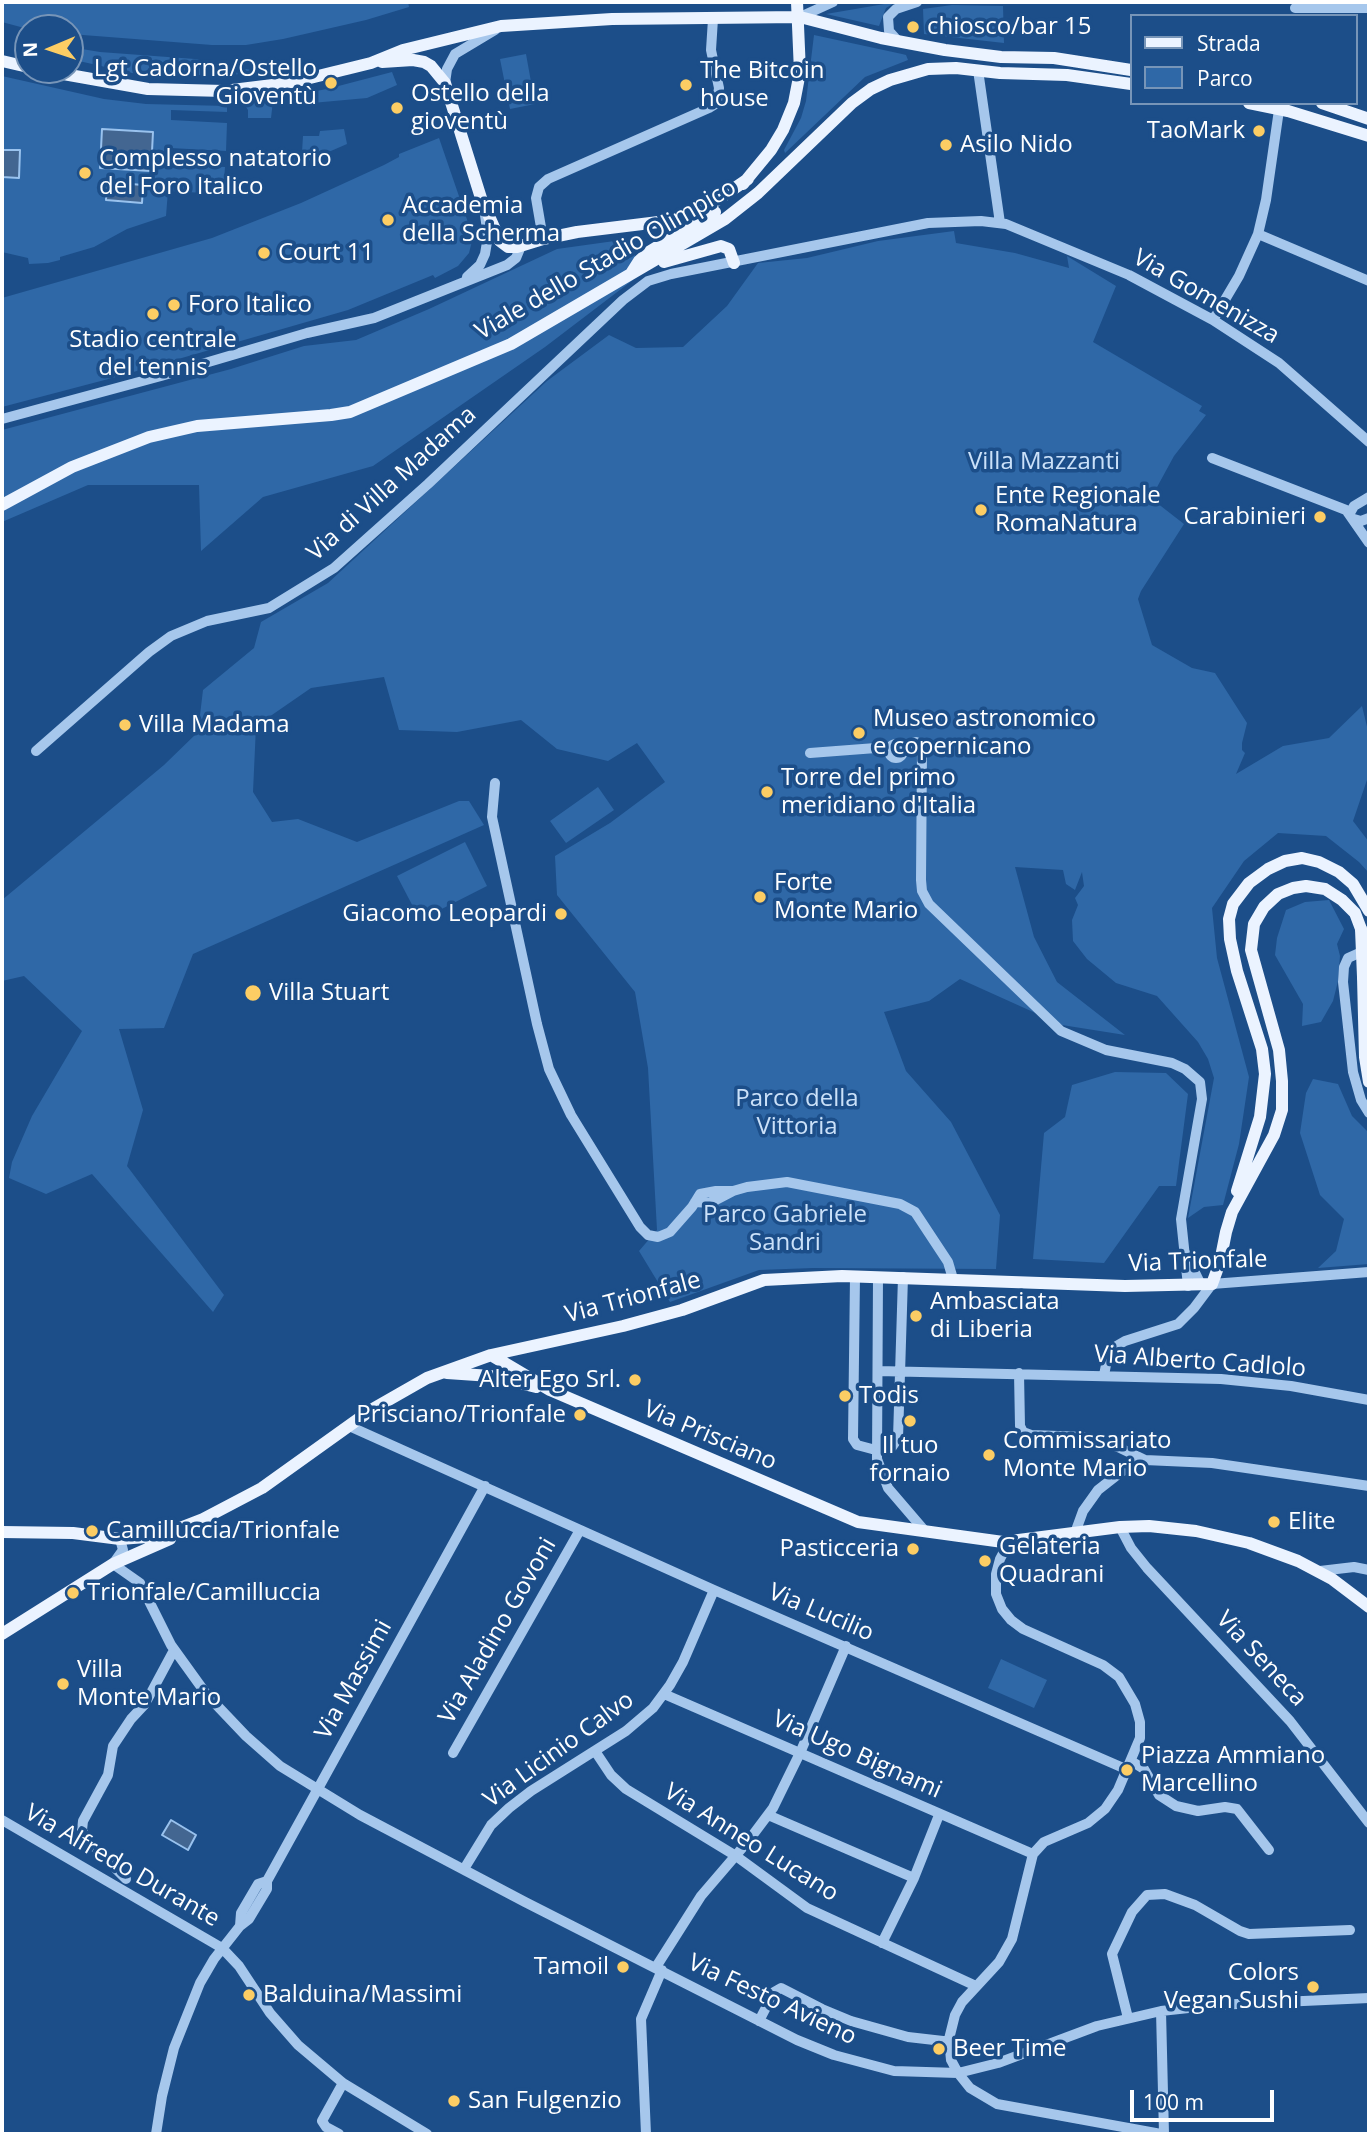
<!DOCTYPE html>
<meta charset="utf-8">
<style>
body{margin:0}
#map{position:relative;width:1371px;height:2136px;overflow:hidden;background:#1c4e89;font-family:"Open Sans",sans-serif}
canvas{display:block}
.frame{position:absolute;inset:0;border:4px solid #fff;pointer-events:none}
.legend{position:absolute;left:1130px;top:14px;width:228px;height:91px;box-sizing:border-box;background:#1c4e89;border:2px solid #7795b8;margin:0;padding:9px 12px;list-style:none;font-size:21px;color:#fff}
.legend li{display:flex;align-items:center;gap:14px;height:35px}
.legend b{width:35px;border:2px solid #7795b8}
.north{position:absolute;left:14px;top:14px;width:70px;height:70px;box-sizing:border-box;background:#1c4e89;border:2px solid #7795b8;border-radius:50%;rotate:268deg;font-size:19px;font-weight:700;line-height:28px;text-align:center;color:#fff}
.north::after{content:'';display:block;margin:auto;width:24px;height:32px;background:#fccd64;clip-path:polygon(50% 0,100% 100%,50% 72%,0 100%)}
.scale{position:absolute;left:1130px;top:2090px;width:144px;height:32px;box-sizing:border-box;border:4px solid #fff;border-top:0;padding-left:9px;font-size:21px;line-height:24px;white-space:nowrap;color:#fff;-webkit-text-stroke:5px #1c4e89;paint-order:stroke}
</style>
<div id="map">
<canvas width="1371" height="2136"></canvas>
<div class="frame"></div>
<ul class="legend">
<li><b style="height:9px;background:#ebf3ff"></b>Strada</li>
<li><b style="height:19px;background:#2f68a7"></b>Parco</li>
</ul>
<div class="north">N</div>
<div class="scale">100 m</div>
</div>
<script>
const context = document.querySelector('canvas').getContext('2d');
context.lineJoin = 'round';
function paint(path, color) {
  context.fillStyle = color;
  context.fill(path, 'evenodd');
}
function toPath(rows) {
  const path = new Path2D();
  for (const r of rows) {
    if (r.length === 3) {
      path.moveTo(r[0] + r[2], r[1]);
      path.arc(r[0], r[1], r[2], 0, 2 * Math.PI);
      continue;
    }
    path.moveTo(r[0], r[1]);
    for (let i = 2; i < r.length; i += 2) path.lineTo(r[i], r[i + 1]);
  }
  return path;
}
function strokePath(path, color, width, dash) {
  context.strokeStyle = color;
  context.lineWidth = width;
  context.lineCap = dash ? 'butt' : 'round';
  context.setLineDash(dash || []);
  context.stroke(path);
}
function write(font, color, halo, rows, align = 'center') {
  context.font = font + ' "Open Sans",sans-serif';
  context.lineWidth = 7;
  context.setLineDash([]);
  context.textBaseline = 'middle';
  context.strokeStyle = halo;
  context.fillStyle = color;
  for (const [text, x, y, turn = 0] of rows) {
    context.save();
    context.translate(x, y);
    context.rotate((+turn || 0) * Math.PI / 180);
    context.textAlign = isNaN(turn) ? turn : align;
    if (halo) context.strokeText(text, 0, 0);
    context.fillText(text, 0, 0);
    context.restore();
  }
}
const green = toPath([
 [2,2,408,2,409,7,366,20,283,39,246,45,212,45,70,34,70,28,28,29,2,22],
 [896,2,886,8,879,26,826,14],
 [952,5,1003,6,1004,43,924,34,923,9],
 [814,35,902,54,906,55,908,60,865,77,785,153,784,150,801,118,806,101],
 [70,47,100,52,195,59,261,72,229,75,141,75,70,59],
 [526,54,535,104,510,109,500,59],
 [392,72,397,85,367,98,312,103,273,101,271,118,248,118,248,110,244,104,327,89],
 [2,76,104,99,146,104,227,106,227,112,171,110,171,120,227,123,226,151,170,148,169,164,225,167,223,194,168,191,166,216,127,229,94,247,60,257,60,260,48,263,29,264,28,258,2,252],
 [344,129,347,144,294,167,289,151,302,152,303,136,319,136,320,131],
 [439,138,473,237,469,253,458,266,435,278,433,275,348,310,116,377,2,407,2,298,212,238,301,203,384,165,399,157,399,154],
 [954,231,956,243,1015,253,1069,268,1067,256,1116,286,1093,342,1202,406,1199,411,1206,415,1174,456,1156,489,1157,503,1184,524,1141,591,1138,599,1152,645,1192,668,1215,673,1247,723,1242,743,1242,750,1245,753,1236,774,1283,746,1329,738,1362,706,1369,735,1369,774,1353,821,1369,842,1369,873,1359,862,1326,836,1278,833,1244,861,1212,908,1217,958,1249,1077,1239,1144,1223,1205,1204,1207,1188,1218,1214,1078,1208,1059,1198,1042,1157,996,1116,983,1087,959,1073,941,1072,920,1078,905,1075,898,1084,886,1082,872,1075,890,1066,884,1063,870,1015,867,1034,937,1057,982,1125,1035,1062,1025,960,979,929,1001,884,1012,906,1071,951,1122,1000,1215,996,1269,813,1268,759,1270,670,1302,639,1251,657,1230,648,1068,635,992,557,895,555,856,610,823,665,782,637,743,608,761,557,749,521,720,457,732,399,730,384,677,311,688,256,726,253,792,272,822,298,819,357,842,459,801,469,801,484,825,193,954,164,1028,119,1029,143,1110,127,1166,224,1295,213,1312,92,1174,46,1194,9,1178,12,1162,32,1116,82,1031,24,976,2,981,2,900,164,765,198,732,203,690,254,648,261,622,328,583,547,381,609,335,636,348,683,347,727,306,758,263,807,258,878,241],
 [636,238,633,280,545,347,373,466,263,497,201,551,199,485,88,485,2,522,2,430,231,369,304,346,356,340,429,309,557,249],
 [598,787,614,810,566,843,550,821],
 [465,842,487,886,420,920,397,876],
 [1329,900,1344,929,1337,944,1340,956,1338,981,1333,1001,1321,1022,1302,1026,1303,1004,1275,955,1277,938,1286,910,1305,902],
 [1115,1072,1166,1073,1188,1094,1176,1186,1159,1186,1104,1263,1033,1259,1044,1133,1065,1117,1072,1085],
 [1313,1079,1338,1084,1352,1116,1369,1133,1369,1264,1318,1268,1336,1251,1344,1219,1320,1195,1300,1133,1306,1093],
 [1001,1659,1047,1680,1034,1708,988,1688]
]);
const water = toPath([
 [102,129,153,132,151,171,100,168,102,129],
 [2,150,20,150,19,178,2,177,2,150],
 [107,182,143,185,142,203,106,200,107,182],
 [171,1820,196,1835,188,1850,162,1835,171,1820]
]);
const minor = toPath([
 [1295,8,1369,8],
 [800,17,833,2],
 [898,41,889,31,888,17,896,9,917,2],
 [978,70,1000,223],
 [445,83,447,69,455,54,495,30],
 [1258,234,1369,281],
 [543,239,536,198,539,187,548,179,709,108,717,103,719,88,711,50,713,19],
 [467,277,480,265,485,254,488,236,485,215],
 [1213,320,1239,276,1258,234,1266,200,1280,103],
 [2,419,161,376,307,333,374,318,507,265,516,258,521,246],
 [1212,458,1346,510,1369,543],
 [1350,513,1354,506,1369,497],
 [1354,519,1361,521,1369,518],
 [896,751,7],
 [901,746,916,742,922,751,921,880,922,891,929,904,1061,1031,1106,1050,1172,1063,1185,1069,1200,1082,1202,1099,1181,1219,1188,1286],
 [36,751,149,652,171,636,207,621,269,608,334,568,428,484,623,300,648,281,671,274,928,223,981,221,1006,224,1129,275,1213,320,1279,363,1369,442],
 [810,753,889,747],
 [495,783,492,817,537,1024,549,1069,571,1115,640,1227,648,1235,658,1237,670,1232,692,1207,700,1194,716,1191,733,1191],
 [921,806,946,806],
 [1369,952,1357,954,1348,958,1344,967,1343,982,1353,1072,1361,1100,1369,1113],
 [695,1202,710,1203,733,1191,747,1187,787,1182,900,1204,915,1212,948,1262,953,1279],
 [1186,1254,1201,1285],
 [855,1276,853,1439,857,1445,872,1449,892,1447,898,1438,903,1277],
 [878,1277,877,1459,888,1488,924,1530],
 [878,1371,1221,1379,1291,1386,1369,1400],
 [1019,1373,1020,1426,1023,1432,1031,1435,1085,1437,1118,1447,1145,1460],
 [1104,1375,1108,1355,1113,1348,1125,1341,1178,1324,1194,1308,1212,1284,1369,1272],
 [349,1426,714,1590,1128,1770],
 [1120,1527,1131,1548,1147,1568,1290,1721,1369,1823],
 [1075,1533,1083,1511,1098,1490,1121,1472,1145,1460,1212,1463,1369,1486],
 [120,1539,123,1550,113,1564,140,1583,171,1645,207,1695,246,1736,280,1766,360,1815,525,1902,797,2040,834,2055,894,2071,958,2073,998,2063,1097,2026,1161,2011,1216,2005,1369,1998],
 [1009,1542,1000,1559,996,1574,996,1594,1002,1609,1011,1620,1023,1629,1103,1665,1119,1677,1135,1704,1140,1722,1140,1738,1118,1790,1105,1809,1088,1823,1044,1842,1033,1854,1012,1939,999,1962,962,2002,955,2015,949,2039,951,2060,958,2073,970,2088,997,2104,1161,2134],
 [1320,1571,1354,1567,1369,1570],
 [664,1694,1033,1854],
 [595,1751,611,1775,626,1789,736,1856,807,1908,976,1986],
 [453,1753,580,1530],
 [1131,1761,1144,1769,1159,1795,1176,1806,1198,1811,1225,1807,1237,1809,1269,1850],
 [768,1815,914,1878],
 [2,1820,222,1948,239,1966,270,2013,298,2045,343,2083,427,2134],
 [464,1869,491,1825,509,1808,531,1791,626,1731,653,1708,670,1685,683,1662,714,1590],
 [126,1879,85,1838,82,1830,83,1821,108,1775,113,1746,131,1719,145,1704,174,1650],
 [240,1926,241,1913,258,1884,267,1881],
 [882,1943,914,1878,939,1815],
 [656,1967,701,1896,749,1840,773,1808,800,1753,846,1646],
 [1161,2011,1164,2134],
 [1128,2018,1112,1954,1132,1912,1147,1895,1165,1894,1195,1905,1240,1931,1249,1934,1350,1930],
 [759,2021,774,1992,781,1988,822,2009,851,2021,908,2037,943,2041],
 [156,2134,162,2096,174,2048,200,1983,214,1959,240,1926,249,1919,267,1889,267,1881,485,1486],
 [339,2134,326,2127,322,2121,343,2083],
 [646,2134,641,2019,662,1970]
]);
const major = toPath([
 [2,61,28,67],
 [382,62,413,60,424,62,431,66,445,83,481,198,500,241,508,247,517,247,543,239,577,232,683,219,704,209,748,179],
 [41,70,148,89,224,91,281,84,310,78,371,63,403,50,501,26,612,19,800,17,881,38,945,50,1001,57,1054,58,1131,70],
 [1249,103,1288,111,1369,136],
 [1322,103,1369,119],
 [743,184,771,150,783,130,794,103,800,72,797,2],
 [664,262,721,246,729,249,734,263],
 [632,272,639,261,649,252,715,212],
 [2,505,72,467,149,437,197,426,331,415,350,412,511,344,725,219,758,193,852,103,871,89,890,80,928,69,956,68,1000,73,1067,75,1131,84],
 [1363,977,1365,1057,1369,1082],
 [1237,1191,1260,1117,1265,1074,1262,1049,1237,971,1230,939,1229,919,1233,904,1249,883,1268,869,1285,861,1302,858,1319,862,1339,872,1353,884,1369,911],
 [491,1355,550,1390,858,1522,1003,1542,1120,1527,1149,1526,1196,1531,1249,1543,1298,1561,1332,1579,1369,1607],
 [447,1373,491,1376,536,1387],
 [2,1532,73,1533,120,1539,159,1536,203,1519,262,1488,371,1410,427,1378,491,1355,623,1326,682,1310,764,1280,842,1276,1125,1286,1212,1284,1220,1262,1226,1232,1232,1212,1274,1135,1282,1110,1282,1081,1279,1050,1251,950,1254,924,1264,907,1278,894,1293,888,1306,886,1325,889,1342,900,1355,913,1361,929],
 [2,1634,113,1564,170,1539]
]);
const majorBridge = toPath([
 [1361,929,1363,977]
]);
const markers = [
 [913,27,7,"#fccd64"],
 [331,83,7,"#fccd64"],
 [686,85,7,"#fccd64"],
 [397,108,7,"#fccd64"],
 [1259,131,7,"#fccd64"],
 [946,145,7,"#fccd64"],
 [85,173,7,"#fccd64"],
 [388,220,7,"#fccd64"],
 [264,253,7,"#fccd64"],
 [174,305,7,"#fccd64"],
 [153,314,7,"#fccd64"],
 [981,510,7,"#fccd64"],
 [1320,517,7,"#fccd64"],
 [125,725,7,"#fccd64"],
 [859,733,7,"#fccd64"],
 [767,792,7,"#fccd64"],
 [760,897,7,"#fccd64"],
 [561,914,7,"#fccd64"],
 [253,993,9,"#fccd64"],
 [916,1316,7,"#fccd64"],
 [635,1380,7,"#fccd64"],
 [845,1396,7,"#fccd64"],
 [580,1415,7,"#fccd64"],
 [910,1421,7,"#fccd64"],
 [989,1455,7,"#fccd64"],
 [1274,1522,7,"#fccd64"],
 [92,1531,7,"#fccd64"],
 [913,1549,7,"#fccd64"],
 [985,1561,7,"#fccd64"],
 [73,1593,7,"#fccd64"],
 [63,1684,7,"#fccd64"],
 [1127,1770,7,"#fccd64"],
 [623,1967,7,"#fccd64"],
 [1313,1987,7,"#fccd64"],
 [249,1995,7,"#fccd64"],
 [939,2049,7,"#fccd64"],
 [454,2101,7,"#fccd64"]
];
const poiNames = [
 ["chiosco/bar 15",927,27],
 ["Lgt Cadorna/Ostello",317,69,"right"],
 ["Gioventù",317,97,"right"],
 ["The Bitcoin",700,71],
 ["house",700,99],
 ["Ostello della",411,94],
 ["gioventù",411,122],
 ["TaoMark",1245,131,"right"],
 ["Asilo Nido",960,145],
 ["Complesso natatorio",99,159],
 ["del Foro Italico",99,187],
 ["Accademia",402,206],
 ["della Scherma",402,234],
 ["Court 11",278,253],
 ["Foro Italico",188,305],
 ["Stadio centrale",153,340,"center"],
 ["del tennis",153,368,"center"],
 ["Ente Regionale",995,496],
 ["RomaNatura",995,524],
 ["Carabinieri",1306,517,"right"],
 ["Museo astronomico",873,719],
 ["e copernicano",873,747],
 ["Villa Madama",139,725],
 ["Torre del primo",781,778],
 ["meridiano d'Italia",781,806],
 ["Forte",774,883],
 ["Monte Mario",774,911],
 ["Giacomo Leopardi",547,914,"right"],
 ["Villa Stuart",269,993],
 ["Ambasciata",930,1302],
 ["di Liberia",930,1330],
 ["Alter Ego Srl.",621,1380,"right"],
 ["Todis",859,1396],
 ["Prisciano/Trionfale",566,1415,"right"],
 ["Commissariato",1003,1441],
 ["Monte Mario",1003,1469],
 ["Il tuo",910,1446,"center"],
 ["fornaio",910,1474,"center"],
 ["Elite",1288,1522],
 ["Camilluccia/Trionfale",106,1531],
 ["Gelateria",999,1547],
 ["Quadrani",999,1575],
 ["Pasticceria",899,1549,"right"],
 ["Trionfale/Camilluccia",87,1593],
 ["Villa",77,1670],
 ["Monte Mario",77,1698],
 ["Piazza Ammiano",1141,1756],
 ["Marcellino",1141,1784],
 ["Tamoil",609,1967,"right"],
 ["Colors",1299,1973,"right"],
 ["Vegan Sushi",1299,2001,"right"],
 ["Balduina/Massimi",263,1995],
 ["Beer Time",953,2049],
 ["San Fulgenzio",468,2101]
];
const streetNames = [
 ["Viale dello Stadio Olimpico",606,260,-30],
 ["Via Gomenizza",1206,297,30],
 ["Via di Villa Madama",392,484,-42],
 ["Via Trionfale",1198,1262,-2],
 ["Via Trionfale",633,1298,-15],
 ["Via Alberto Cadlolo",1200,1362,4],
 ["Via Prisciano",710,1436,23],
 ["Via Lucilio",821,1613,23],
 ["Via Aladino Govoni",498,1631,-60],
 ["Via Seneca",1261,1659,47],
 ["Via Massimi",354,1680,-61],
 ["Via Licinio Calvo",559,1750,-36],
 ["Via Ugo Bignami",857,1755,24],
 ["Via Anneo Lucano",751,1843,32],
 ["Via Alfredo Durante",122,1866,30],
 ["Via Festo Avieno",772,2000,25]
];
const parkNames = [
 ["Villa Mazzanti",1044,462],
 ["Parco della",797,1099],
 ["Vittoria",797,1127],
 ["Parco Gabriele",785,1215],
 ["Sandri",785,1243]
];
paint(green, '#2f68a7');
paint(water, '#436691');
strokePath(water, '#99c2ee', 2);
strokePath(minor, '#a6c7ec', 10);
strokePath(major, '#ebf3ff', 12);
strokePath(majorBridge, '#ebf3ff', 12);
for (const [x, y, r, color] of markers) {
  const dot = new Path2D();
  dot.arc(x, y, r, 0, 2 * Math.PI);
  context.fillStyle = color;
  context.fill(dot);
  strokePath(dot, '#1c4e89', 2.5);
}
write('24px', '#fff', '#1c4e89', poiNames, 'left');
write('24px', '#fff', '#1c4e89', streetNames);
write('24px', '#cbe1f9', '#1c4e89', parkNames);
</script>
